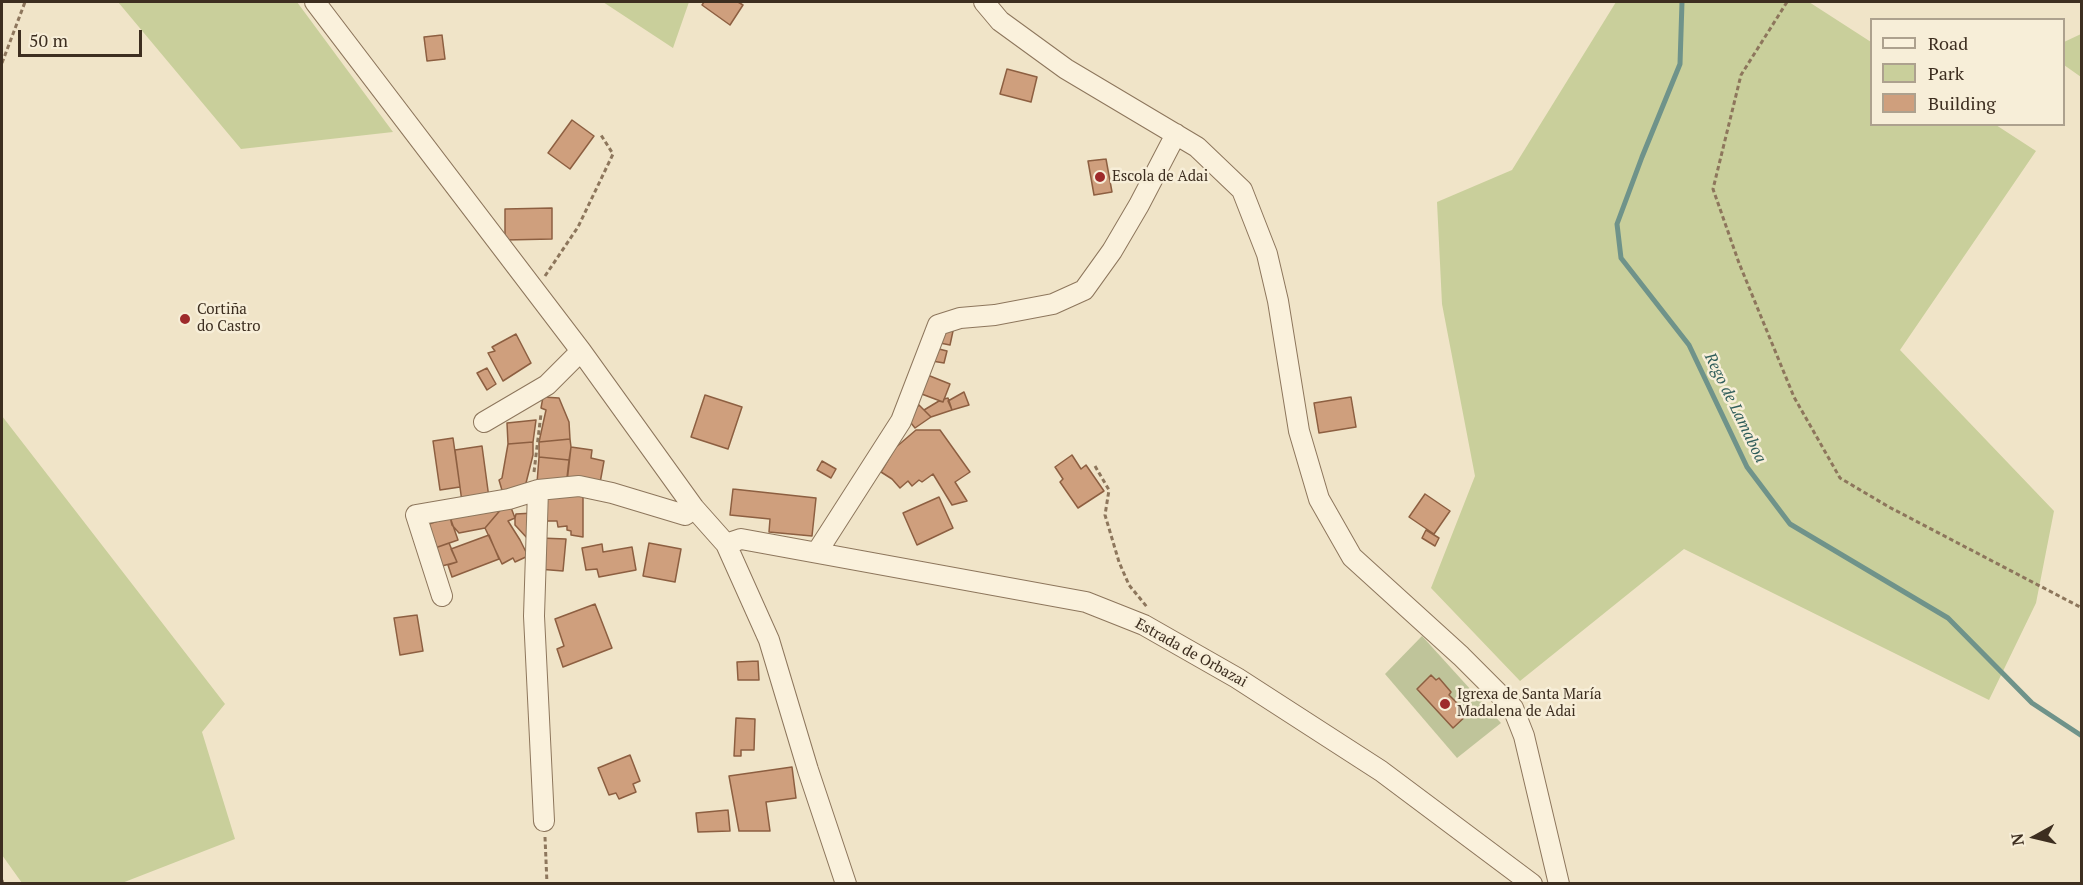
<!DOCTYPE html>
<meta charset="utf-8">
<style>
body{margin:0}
#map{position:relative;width:2083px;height:885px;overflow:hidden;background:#f0e4c8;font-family:"PT Serif",serif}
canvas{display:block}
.frame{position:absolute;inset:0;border:3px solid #3d2e20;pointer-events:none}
.legend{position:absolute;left:1870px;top:18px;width:195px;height:108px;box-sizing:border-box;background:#f7eed8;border:2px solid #ada18e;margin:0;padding:8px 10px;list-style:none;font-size:18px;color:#3d2e20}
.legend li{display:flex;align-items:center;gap:12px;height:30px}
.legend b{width:30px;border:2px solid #ada18e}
.north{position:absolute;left:2005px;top:807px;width:60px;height:60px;-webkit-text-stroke:4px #f7eed8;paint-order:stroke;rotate:262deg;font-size:16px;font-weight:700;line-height:24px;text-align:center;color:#3d2e20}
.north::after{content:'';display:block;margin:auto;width:21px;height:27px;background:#3d2e20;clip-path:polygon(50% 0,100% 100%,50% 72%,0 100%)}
.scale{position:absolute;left:18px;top:30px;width:124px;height:27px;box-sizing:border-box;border:3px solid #3d2e20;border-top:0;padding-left:8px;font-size:18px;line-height:21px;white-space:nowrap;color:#3d2e20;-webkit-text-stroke:4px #f7eed8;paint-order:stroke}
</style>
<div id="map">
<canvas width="2083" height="885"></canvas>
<div class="frame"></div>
<ul class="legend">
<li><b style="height:8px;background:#faf1dc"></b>Road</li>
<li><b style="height:16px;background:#c9cf9b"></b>Park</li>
<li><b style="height:16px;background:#cf9f7d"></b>Building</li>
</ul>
<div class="north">N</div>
<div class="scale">50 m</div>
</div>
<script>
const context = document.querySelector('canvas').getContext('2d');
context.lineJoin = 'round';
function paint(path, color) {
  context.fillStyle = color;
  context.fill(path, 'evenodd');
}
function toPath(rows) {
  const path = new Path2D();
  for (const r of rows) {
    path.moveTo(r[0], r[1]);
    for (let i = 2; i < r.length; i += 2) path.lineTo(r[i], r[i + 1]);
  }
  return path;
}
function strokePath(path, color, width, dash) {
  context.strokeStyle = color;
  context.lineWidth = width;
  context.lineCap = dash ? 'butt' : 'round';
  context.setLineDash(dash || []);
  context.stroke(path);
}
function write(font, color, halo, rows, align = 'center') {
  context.font = font + ' "PT Serif",serif';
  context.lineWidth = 5;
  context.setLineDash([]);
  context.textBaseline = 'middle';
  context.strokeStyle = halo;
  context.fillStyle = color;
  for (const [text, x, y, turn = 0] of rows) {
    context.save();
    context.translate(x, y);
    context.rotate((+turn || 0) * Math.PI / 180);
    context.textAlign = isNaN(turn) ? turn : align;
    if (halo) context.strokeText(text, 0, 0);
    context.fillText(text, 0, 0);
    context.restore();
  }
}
const green = toPath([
 [118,2,297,2,393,132,241,149],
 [603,2,689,2,673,48],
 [1616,2,1809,2,1871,42,1872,124,1996,125,2036,151,1900,350,2054,511,2036,603,1989,700,1684,549,1520,681,1431,588,1475,476,1442,304,1437,202,1512,170],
 [2081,34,2081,77,2064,65,2064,42],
 [2,416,225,704,202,732,235,839,122,883,22,883,2,855]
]);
const cemetery = toPath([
 [1422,636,1501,723,1457,758,1385,674]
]);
const stream = toPath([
 [1682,2,1680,64,1642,157,1617,224,1621,258,1689,345,1747,467,1790,524,1948,618,2032,703,2082,736]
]);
const building = toPath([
 [704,2,738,2,743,5,730,25,702,5,704,2],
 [442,35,445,59,427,61,424,37,442,35],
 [1007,69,1037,77,1031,102,1000,94,1007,69],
 [572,120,594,136,570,169,548,153,572,120],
 [1106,159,1112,192,1094,195,1088,161,1106,159],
 [552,208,552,239,505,240,505,209,552,208],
 [944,329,953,331,950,345,940,343,944,329],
 [516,334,531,363,503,381,488,353,495,351,492,347,516,334],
 [935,348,947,351,944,363,932,361,935,348],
 [487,368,496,384,487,390,477,373,487,368],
 [925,374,950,384,943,402,919,393,925,374],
 [964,392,969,405,952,410,948,401,964,392],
 [705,395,742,407,728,449,691,437,705,395],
 [543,397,559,398,569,422,570,439,539,442,546,410,541,408,543,397],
 [1351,397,1356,427,1319,433,1314,403,1351,397],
 [948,398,952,410,931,417,924,410,939,401,943,402,944,399,948,398],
 [919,405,931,417,915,428,907,418,919,405],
 [536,420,533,442,508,444,507,423,536,420],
 [916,430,940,430,970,472,955,482,967,501,952,505,933,474,922,482,919,480,912,486,908,481,900,488,892,479,881,472,895,448,916,430],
 [453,438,460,487,440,490,433,441,453,438],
 [570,439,571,447,569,460,539,457,539,442,570,439],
 [533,442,533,455,526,483,520,492,504,497,499,480,502,478,508,444,533,442],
 [482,446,489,498,462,502,455,450,482,446],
 [571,447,592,450,591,458,604,461,600,483,567,482,571,447],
 [1072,455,1081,469,1086,465,1104,491,1078,508,1060,482,1063,479,1055,467,1072,455],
 [539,457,569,460,566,486,537,483,539,457],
 [822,461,836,469,831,478,817,470,822,461],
 [733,489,816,498,812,536,769,532,770,519,730,515,733,489],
 [583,493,583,537,571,535,571,531,567,530,567,526,558,527,557,521,547,521,546,494,583,493],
 [1425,494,1450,511,1434,534,1409,517,1425,494],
 [939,497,953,528,917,545,903,513,939,497],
 [510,505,515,518,508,521,520,540,528,556,515,562,513,558,502,564,485,528,503,507,510,505],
 [503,507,485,528,459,533,452,525,449,513,503,507],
 [534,513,528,539,515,525,515,518,516,514,534,513],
 [450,517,458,540,435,548,426,525,450,517],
 [1426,530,1439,538,1435,546,1422,538,1426,530],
 [489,535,499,559,452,577,448,565,457,562,451,549,489,535],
 [540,538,566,539,563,571,538,569,540,538],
 [449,543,457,562,442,566,435,548,449,543],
 [649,543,681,549,675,582,643,576,649,543],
 [602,544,603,552,632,547,636,570,599,577,597,569,586,570,582,548,602,544],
 [595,604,612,648,563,667,557,649,564,646,555,619,595,604],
 [417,615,423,651,400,655,394,618,417,615],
 [758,661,759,680,738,680,737,662,758,661],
 [1431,675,1436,680,1439,678,1451,692,1449,695,1468,714,1453,728,1417,689,1431,675],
 [736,718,755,719,754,750,741,750,741,756,734,756,736,718],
 [630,755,640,781,633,784,636,792,619,799,616,793,609,795,598,768,630,755],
 [792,767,796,798,766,802,770,831,739,831,729,776,792,767],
 [728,810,730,831,698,832,696,813,728,810]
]);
const path = toPath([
 [1787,2,1741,75,1713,189,1739,263,1794,397,1840,478,1889,507,2082,608],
 [2,63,25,2],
 [545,276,578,227,613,154,601,135],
 [1095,466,1109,490,1105,515,1119,562,1129,585,1147,607],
 [534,472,541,414],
 [545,837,547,884],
 [2,880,3,884]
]);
const street = toPath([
 [315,2,581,351,694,508,726,544,769,640,808,770,846,884],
 [984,2,1000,21,1066,69,1197,147,1242,190,1267,254,1278,301,1299,431,1319,499,1352,557,1461,656,1513,708,1524,736,1559,884],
 [484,422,547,385,581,351],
 [726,544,741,539,1086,602,1144,625,1237,678,1381,771,1532,884],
 [817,552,901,421,938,325,960,318,995,315,1053,304,1084,290,1112,251,1139,205,1176,134],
 [442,596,416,515,509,499,538,490],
 [544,821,534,616,538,490,579,486,612,493,685,515,694,508]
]);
const markers = [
 [1100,177,6,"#9e2a2b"],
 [185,319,6,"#9e2a2b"],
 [1445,704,6,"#9e2a2b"]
];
const poiNames = [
 ["Escola de Adai",1112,177],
 ["Cortiña",197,310],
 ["do Castro",197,327],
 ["Igrexa de Santa María",1457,695],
 ["Madalena de Adai",1457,712]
];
const streetNames = [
 ["Estrada de Orbazai",1191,653,29]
];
const waterNames = [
 ["Rego de Lamaboa",1735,408,64]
];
paint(green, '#c9cf9b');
paint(cemetery, '#bfc49a');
strokePath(stream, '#6f938a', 5);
paint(building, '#cf9f7d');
strokePath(building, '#8d5f41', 1.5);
strokePath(street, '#8d765c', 22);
strokePath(path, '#8d765c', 3, [4.5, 3]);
strokePath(street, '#faf1dc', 20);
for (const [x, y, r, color] of markers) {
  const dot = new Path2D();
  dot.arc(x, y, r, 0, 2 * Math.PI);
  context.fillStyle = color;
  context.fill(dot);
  strokePath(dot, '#f7eed8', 2);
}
write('15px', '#3d2e20', '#f7eed8', poiNames, 'left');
write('15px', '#3d2e20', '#f7eed8', streetNames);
write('italic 16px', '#2f5d5a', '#f7eed8', waterNames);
</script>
